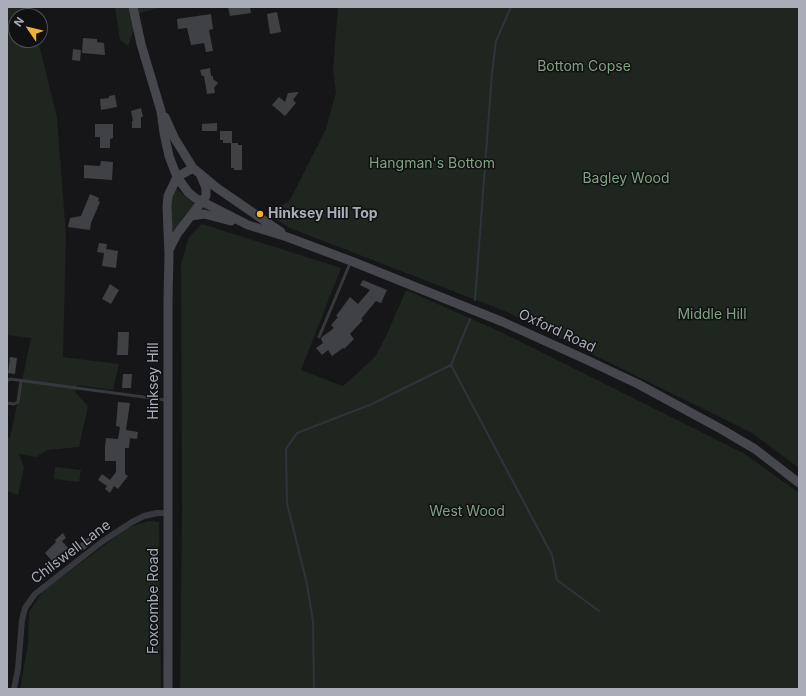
<!DOCTYPE html>
<style>
body{margin:0}
#map{position:relative;width:806px;height:696px;overflow:hidden;background:#161618;font-family:Inter,sans-serif}
canvas{display:block}
.frame{position:absolute;inset:0;border:8px solid #a8adb8;pointer-events:none}
.north{position:absolute;left:8px;top:8px;width:40px;height:40px;box-sizing:border-box;background:#111113;border:1px solid #4d4f55;border-radius:50%;rotate:305deg;font-size:11px;font-weight:700;line-height:16px;text-align:center;color:#a8adb8}
.north::after{content:'';display:block;margin:auto;width:14px;height:18px;background:#f2b134;clip-path:polygon(50% 0,100% 100%,50% 72%,0 100%)}
</style>
<div id="map">
<canvas width="806" height="696"></canvas>
<div class="frame"></div>
<div class="north">N</div>
</div>
<script>
const context = document.querySelector('canvas').getContext('2d');
context.lineJoin = 'round';
function paint(path, color) {
  context.fillStyle = color;
  context.fill(path, 'evenodd');
}
function toPath(rows) {
  const path = new Path2D();
  for (const r of rows) {
    path.moveTo(r[0], r[1]);
    for (let i = 2; i < r.length; i += 2) path.lineTo(r[i], r[i + 1]);
  }
  return path;
}
function strokePath(path, color, width, dash) {
  context.strokeStyle = color;
  context.lineWidth = width;
  context.lineCap = dash ? 'butt' : 'round';
  context.setLineDash(dash || []);
  context.stroke(path);
}
function write(font, color, halo, rows, align = 'center') {
  context.font = font + ' Inter,sans-serif';
  context.lineWidth = 3;
  context.setLineDash([]);
  context.textBaseline = 'middle';
  context.strokeStyle = halo;
  context.fillStyle = color;
  for (const [text, x, y, turn = 0] of rows) {
    context.save();
    context.translate(x, y);
    context.rotate((+turn || 0) * Math.PI / 180);
    context.textAlign = isNaN(turn) ? turn : align;
    if (halo) context.strokeText(text, 0, 0);
    context.fillText(text, 0, 0);
    context.restore();
  }
}
const green = toPath([
 [7,7,29,7,32,16,16,16,16,40,38,40,57,118,66,235,63,357,119,364,113,390,77,385,75,392,88,406,79,447,48,450,36,457,19,454,24,468,18,495,7,491,7,438,10,438,31,338,7,335],
 [115,7,158,7,158,8,140,13,128,46,120,40],
 [338,7,799,7,799,468,752,433,507,312,290,228,268,215,290,200,326,129,336,92,333,70],
 [176,188,195,205,176,230,172,230,171,200],
 [202,224,341,268,301,370,343,386,375,357,387,334,406,290,501,332,745,454,799,493,799,689,180,689,182,510,181,264,189,237],
 [55,467,81,470,79,482,54,479],
 [149,521,159,522,161,689,20,689,28,644,29,612,43,591,129,527]
]);
const stream = toPath([
 [475,300,492,73,496,41,511,7],
 [470,319,451,365,552,555,557,580,599,611],
 [314,689,313,622,307,584,287,503,286,449,297,433,372,404,451,365]
]);
const building = toPath([
 [228,7,250,7,251,13,230,16],
 [277,12,281,32,270,34,267,14],
 [211,14,213,29,209,30,213,51,206,52,204,43,191,45,187,28,178,29,177,19],
 [83,38,97,39,97,42,104,43,105,55,82,53],
 [73,49,81,50,80,61,72,60],
 [210,68,211,76,213,76,213,79,218,83,214,88,215,93,207,94,204,76,202,76,200,70],
 [299,92,293,100,296,103,285,116,272,105,279,97,285,102,288,93],
 [115,95,117,107,101,110,100,99,109,98,109,96],
 [141,108,143,117,141,117,141,128,132,128,132,121,133,121,131,111],
 [217,123,217,131,202,131,202,124],
 [95,124,113,124,113,138,110,139,110,148,100,148,100,137,95,137],
 [220,131,232,131,232,143,238,143,238,145,242,145,242,170,234,170,234,168,231,168,231,143,223,143,223,140,220,140],
 [101,161,113,162,112,180,84,178,84,165,100,166],
 [90,194,99,198,98,201,100,202,91,223,90,230,68,227,70,218,81,216],
 [99,243,107,244,106,249,118,251,116,268,102,266,104,253,97,252],
 [363,280,387,290,381,303,376,301,361,319,363,320,350,334,354,339,344,349,343,348,332,356,328,350,322,355,316,348,323,343,321,339,322,337,334,328,331,325,338,317,336,316,350,297,358,304,370,290,360,285],
 [110,284,119,290,111,304,102,299],
 [118,332,129,332,128,355,117,355],
 [10,357,17,358,15,374,8,373],
 [123,374,132,374,131,388,122,388],
 [118,402,130,403,126,430,138,432,137,439,130,438,129,448,125,448,125,474,128,476,118,489,114,486,110,493,105,489,107,486,98,480,102,474,110,480,116,472,116,461,105,461,105,447,106,438,118,439,120,427,116,426],
 [63,533,66,538,62,541,68,548,52,561,45,553,56,542,55,540],
 [89,537,93,543,82,551,78,545]
]);
const lane = toPath([
 [319,337,351,261],
 [7,381,10,379,166,400],
 [7,403,14,404,18,402,21,381]
]);
const street = toPath([
 [14,689,18,669,22,620,25,608,35,594,103,541,132,522,144,516,157,513,168,513]
]);
const secondary = toPath([
 [133,7,141,44,161,111,164,133,169,156,177,177,188,192,195,198,248,225,287,237,351,261,503,322,587,360,638,384,721,429,755,449,799,483],
 [165,117,175,139,193,168,217,188,281,232],
 [191,216,204,214,231,221],
 [170,248,177,234,206,196,206,188,201,176],
 [168,689,168,299,169,255,167,206,168,196,177,177,193,168]
]);
const markers = [
 [260,214,4,"#f2b134"]
];
const parkNames = [
 ["Bottom Copse",584,67],
 ["Hangman's Bottom",432,164],
 ["Bagley Wood",626,179],
 ["Middle Hill",712,315],
 ["West Wood",467,512]
];
const poiNames = [
 ["Hinksey Hill Top",268,214]
];
const streetNames = [
 ["Oxford Road",557,331,25],
 ["Hinksey Hill",154,381,-90],
 ["Chilswell Lane",71,552,-37],
 ["Foxcombe Road",154,601,-90]
];
paint(green, '#1e261f');
strokePath(stream, '#2c353c', 2);
paint(building, '#404145');
strokePath(lane, '#37383d', 3);
strokePath(street, '#37383d', 6);
strokePath(secondary, '#45474d', 9);
for (const [x, y, r, color] of markers) {
  const dot = new Path2D();
  dot.arc(x, y, r, 0, 2 * Math.PI);
  context.fillStyle = color;
  context.fill(dot);
  strokePath(dot, '#111113', 1.5);
}
write('14px', '#7fa381', '#111113', parkNames);
write('bold 14px', '#a8adb8', '#111113', poiNames, 'left');
write('14px', '#a8adb8', '#111113', streetNames);
</script>
